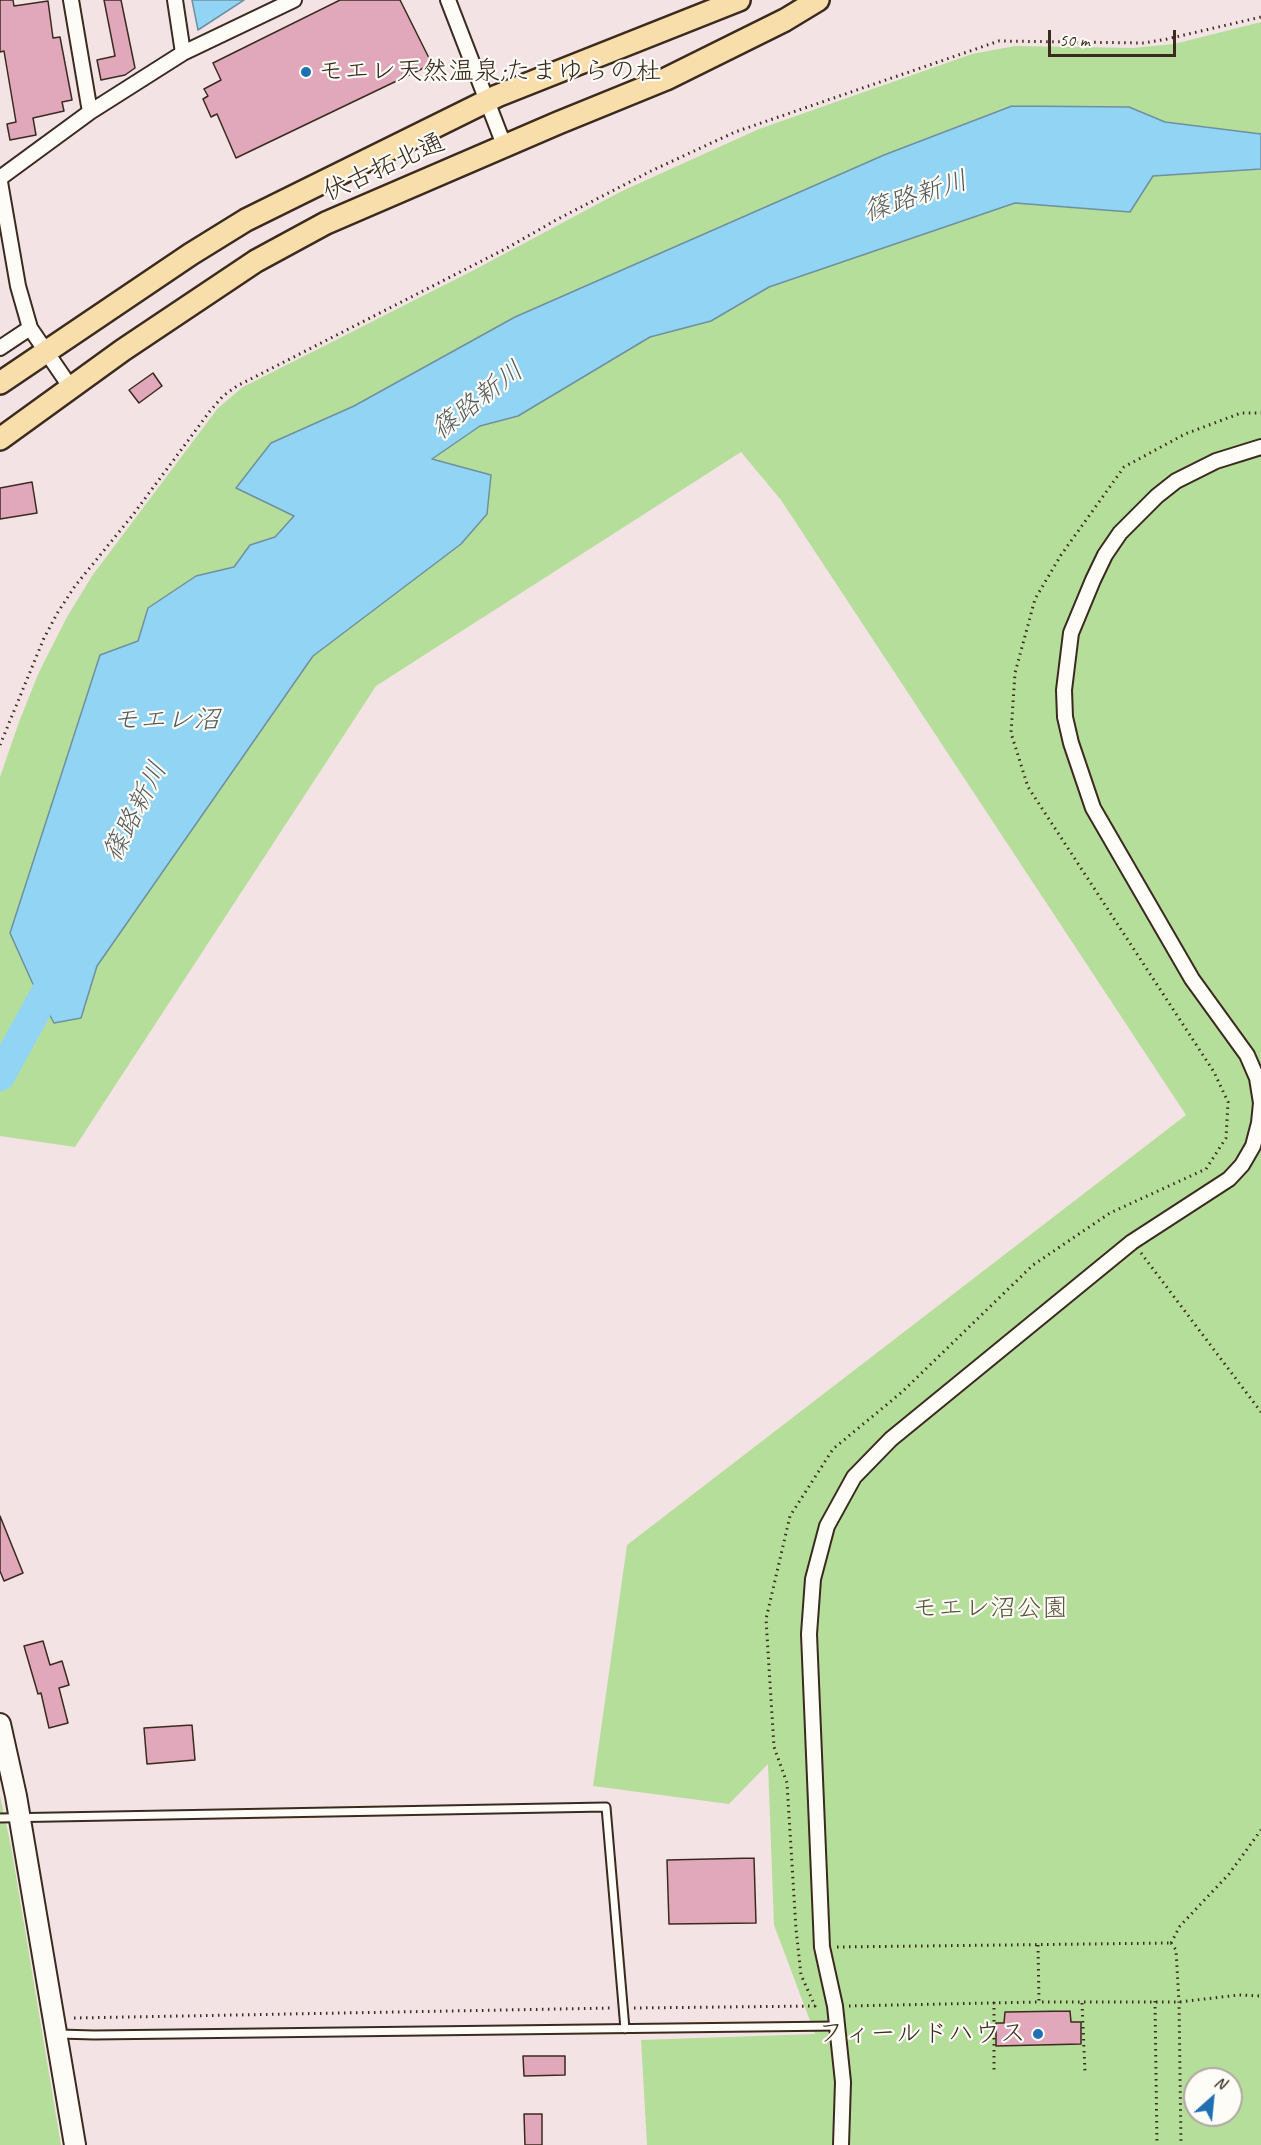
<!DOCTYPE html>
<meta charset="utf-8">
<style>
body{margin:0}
#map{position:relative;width:1261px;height:2145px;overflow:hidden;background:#f4e3e5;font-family:Caveat,sans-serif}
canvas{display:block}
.north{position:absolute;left:1183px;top:2067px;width:60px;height:60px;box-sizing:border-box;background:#fdfcf7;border:2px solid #afa8a0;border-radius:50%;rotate:27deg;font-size:16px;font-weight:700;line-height:24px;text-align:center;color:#3b2a1e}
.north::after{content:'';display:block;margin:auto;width:21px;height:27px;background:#1f6fb2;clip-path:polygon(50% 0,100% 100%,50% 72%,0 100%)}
.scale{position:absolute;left:1048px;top:30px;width:128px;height:27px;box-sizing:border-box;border:3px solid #3b2a1e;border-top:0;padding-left:8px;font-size:18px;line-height:21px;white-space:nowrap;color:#3b2a1e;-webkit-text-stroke:4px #fdfcf7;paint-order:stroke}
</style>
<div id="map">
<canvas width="1261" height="2145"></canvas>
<div class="north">N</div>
<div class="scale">50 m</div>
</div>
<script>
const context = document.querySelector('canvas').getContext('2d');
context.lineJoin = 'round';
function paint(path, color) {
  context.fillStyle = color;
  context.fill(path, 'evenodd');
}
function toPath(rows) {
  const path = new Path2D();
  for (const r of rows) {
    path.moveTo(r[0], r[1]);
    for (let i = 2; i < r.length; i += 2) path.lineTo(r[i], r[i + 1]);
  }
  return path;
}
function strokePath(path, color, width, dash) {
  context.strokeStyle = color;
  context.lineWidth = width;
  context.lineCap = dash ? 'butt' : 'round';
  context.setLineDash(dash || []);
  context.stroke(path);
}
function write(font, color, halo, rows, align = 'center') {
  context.font = font + ' Caveat,"Klee One",sans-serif';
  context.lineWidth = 4.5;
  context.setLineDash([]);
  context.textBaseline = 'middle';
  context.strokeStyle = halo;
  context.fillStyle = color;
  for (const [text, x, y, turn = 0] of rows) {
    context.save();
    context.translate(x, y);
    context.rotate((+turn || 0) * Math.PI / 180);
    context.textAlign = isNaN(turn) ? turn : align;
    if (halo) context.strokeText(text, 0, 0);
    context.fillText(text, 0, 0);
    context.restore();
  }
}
const green = toPath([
 [1261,22,1261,2145,647,2145,641,2040,815,2034,774,1925,768,1764,729,1804,593,1786,627,1545,1186,1115,781,500,741,452,376,686,75,1147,0,1136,0,777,19,722,39,672,67,617,92,576,218,408,243,387,476,269,620,192,759,129,972,54,1015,46,1133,48,1174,44],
 [1195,2079,1231,2079,1231,2115,1195,2115],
 [0,1796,11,1846,61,2145,0,2145]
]);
const water = toPath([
 [192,0,244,0,198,30,192,0],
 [1012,106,1129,107,1165,122,1261,134,1261,169,1153,176,1130,212,1015,203,769,287,711,321,650,337,518,416,480,426,432,459,491,475,487,514,461,544,313,656,97,966,81,1018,54,1023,32,982,10,933,100,655,138,641,148,608,196,576,234,567,250,545,275,537,294,516,236,488,271,443,354,406,515,317,884,155,1012,106]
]);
const river = toPath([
 [0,1076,61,965]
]);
const building = toPath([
 [0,0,13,0,14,6,48,1,53,38,60,37,72,100,62,102,64,111,33,118,36,135,10,140,7,124,16,122,4,51,0,52,0,0],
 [104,0,121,0,135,68,125,75,101,80,97,60,115,56,104,0],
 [340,0,400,0,432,64,236,158,217,114,211,117,203,99,208,96,204,89,221,80,213,63,340,0],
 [153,373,162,386,139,403,129,390,153,373],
 [32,482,37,513,0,519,0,488,32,482],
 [0,1516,23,1573,4,1581,0,1571,0,1516],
 [43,1641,50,1665,62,1661,69,1685,59,1688,68,1723,49,1728,41,1693,38,1694,24,1646,43,1641],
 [192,1725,195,1760,147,1764,144,1728,192,1725],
 [754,1858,756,1923,669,1924,667,1860,754,1858],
 [1070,2011,1071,2022,1081,2022,1081,2044,996,2046,996,2023,1004,2023,1005,2012,1070,2011],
 [523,2056,565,2056,565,2075,524,2076,523,2056],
 [524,2114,542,2114,542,2145,525,2145,524,2114]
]);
const path = toPath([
 [0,745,44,638,58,612,75,586,132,516,210,411,223,396,237,386,507,248,556,220,651,171,735,132,999,41,1144,43,1167,39,1261,17],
 [1141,1253,1261,1412],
 [1171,1943,1176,1950,1179,2002,1181,2145],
 [1171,1943,1180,1926,1229,1874,1261,1830],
 [1038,1945,1039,2002,1179,2002,1239,1995,1261,1996],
 [837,1947,1171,1943],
 [1155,2001,1157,2145],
 [994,2002,994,2072],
 [1082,2003,1085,2072],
 [849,2006,1039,2002],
 [634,2008,815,2006,801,1975,796,1929,787,1783,774,1747,766,1619,790,1516,833,1449,902,1392,1033,1265,1110,1213,1206,1169,1226,1138,1228,1102,1214,1072,1028,787,1011,733,1015,673,1035,599,1061,555,1124,467,1185,434,1241,413,1261,413],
 [74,2018,612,2008]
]);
const lane = toPath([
 [0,1818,606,1807,625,2029],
 [59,2034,94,2035,837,2026]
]);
const street = toPath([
 [71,0,90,112],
 [175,0,183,53],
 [448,0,504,145],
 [0,178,90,112,183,53,294,0],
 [0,182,18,286,30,328,71,388],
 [0,348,30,328],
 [841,2145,843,2082,835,2006,822,1947,809,1634,813,1579,827,1526,854,1477,891,1439,1132,1242,1229,1179,1242,1165,1253,1146,1259,1123,1261,1103,1257,1078,1247,1055,1192,979,1093,808,1071,743,1065,717,1064,690,1071,633,1093,580,1105,555,1120,533,1157,496,1176,481,1216,461,1261,447]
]);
const secondary = toPath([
 [0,1724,16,1796,75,2145]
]);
const primary = toPath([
 [0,383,191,254,246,220,497,96,739,0],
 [0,439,123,350,256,261,326,223,558,123,666,79,785,20,818,0]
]);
const markers = [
 [306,72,6,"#1f6fb2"],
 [1038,2034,6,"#1f6fb2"]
];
const poiNames = [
 ["モエレ天然温泉;たまゆらの杜",318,72],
 ["フィールドハウス",1026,2034,"right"]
];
const streetNames = [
 ["伏古拓北通",384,168,-24]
];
const parkNames = [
 ["モエレ沼公園",990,1609]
];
const waterNames = [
 ["篠路新川",916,197,-18],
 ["篠路新川",478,401,-38],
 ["モエレ沼",166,721],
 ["篠路新川",136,812,-63]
];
paint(green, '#b5de9b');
paint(water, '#92d4f4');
strokePath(water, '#6f909e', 1.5);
strokePath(river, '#92d4f4', 30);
paint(building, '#e0a8ba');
strokePath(building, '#3b2a1e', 1.5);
strokePath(lane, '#3b2a1e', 11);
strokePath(street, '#3b2a1e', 18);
strokePath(secondary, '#3b2a1e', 24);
strokePath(primary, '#3b2a1e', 26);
strokePath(path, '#3b2a1e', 3, [1.5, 4.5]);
strokePath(lane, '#fdfcf7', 7);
strokePath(street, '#fdfcf7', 14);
strokePath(secondary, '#fdfcf7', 20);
strokePath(primary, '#f8deab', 21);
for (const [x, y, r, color] of markers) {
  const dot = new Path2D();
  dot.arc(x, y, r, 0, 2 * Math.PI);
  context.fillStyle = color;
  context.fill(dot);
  strokePath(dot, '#fdfcf7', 2);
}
write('26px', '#3b2a1e', '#fdfcf7', poiNames, 'left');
write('26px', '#3b2a1e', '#fdfcf7', streetNames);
write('26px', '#5a573d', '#fdfcf7', parkNames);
write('italic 27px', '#555d5e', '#fdfcf7', waterNames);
</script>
